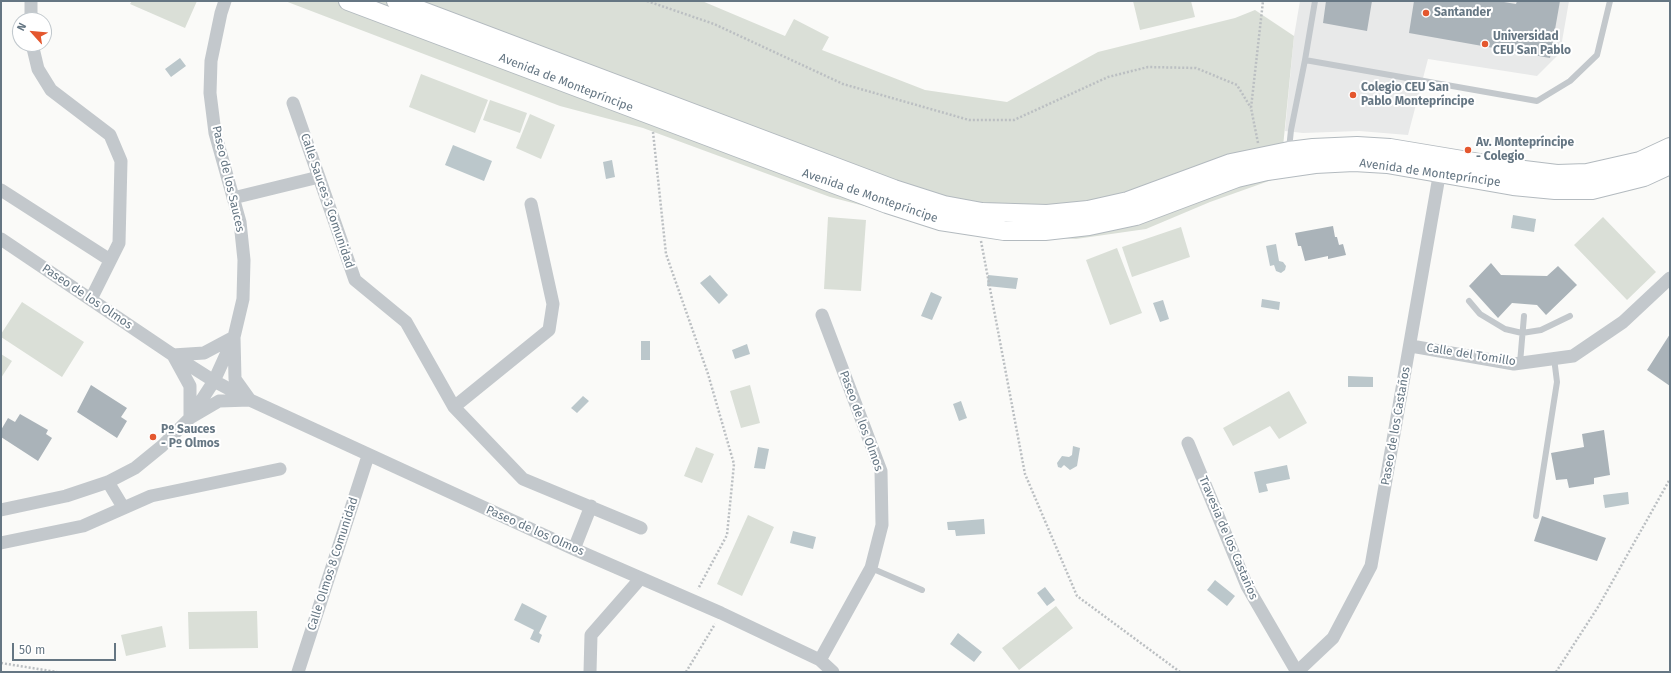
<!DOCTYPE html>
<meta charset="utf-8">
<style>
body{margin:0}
#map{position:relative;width:1671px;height:673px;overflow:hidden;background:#fafaf8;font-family:"Fira Sans",sans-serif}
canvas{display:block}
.frame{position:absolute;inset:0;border:2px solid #657683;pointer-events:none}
.north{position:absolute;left:12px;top:12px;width:40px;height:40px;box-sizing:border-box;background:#fff;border:1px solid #c1c8cd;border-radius:50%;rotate:297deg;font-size:11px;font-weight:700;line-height:16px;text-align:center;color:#657683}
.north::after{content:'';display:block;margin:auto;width:14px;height:18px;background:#e4572e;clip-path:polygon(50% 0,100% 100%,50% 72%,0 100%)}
.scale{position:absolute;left:12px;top:643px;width:104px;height:18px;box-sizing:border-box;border:2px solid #657683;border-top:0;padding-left:5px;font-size:12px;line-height:14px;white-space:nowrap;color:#657683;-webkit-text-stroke:3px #fff;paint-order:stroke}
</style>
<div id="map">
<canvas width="1671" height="673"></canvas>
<div class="frame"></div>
<div class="north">N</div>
<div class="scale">50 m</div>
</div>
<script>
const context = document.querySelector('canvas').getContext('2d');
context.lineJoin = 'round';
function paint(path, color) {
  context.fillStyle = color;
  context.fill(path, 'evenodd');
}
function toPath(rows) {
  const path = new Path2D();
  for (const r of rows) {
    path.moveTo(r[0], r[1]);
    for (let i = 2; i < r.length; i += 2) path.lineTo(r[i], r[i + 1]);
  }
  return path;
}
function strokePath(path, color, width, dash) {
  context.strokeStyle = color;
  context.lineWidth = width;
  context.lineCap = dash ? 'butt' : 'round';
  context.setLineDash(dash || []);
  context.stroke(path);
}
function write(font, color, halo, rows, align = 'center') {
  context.font = font + ' "Fira Sans",sans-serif';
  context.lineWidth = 4;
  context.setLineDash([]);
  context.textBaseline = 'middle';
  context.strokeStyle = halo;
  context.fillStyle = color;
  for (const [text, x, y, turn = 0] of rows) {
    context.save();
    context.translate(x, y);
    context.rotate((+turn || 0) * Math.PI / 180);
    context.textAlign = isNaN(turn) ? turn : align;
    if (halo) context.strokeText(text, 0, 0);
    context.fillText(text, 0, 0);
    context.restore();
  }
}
const built = toPath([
 [1300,1,1569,1,1560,53,1537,76,1428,59,1408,135,1359,131,1303,133,1285,131,1294,36]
]);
const green = toPath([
 [132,1,197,1,185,28,130,4],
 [285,1,702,1,785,36,794,19,829,37,822,50,925,90,1007,102,1098,52,1235,18,1255,10,1294,36,1280,177,1210,202,1146,229,1076,239,967,233,830,197,643,128,560,106],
 [1133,1,1191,1,1195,17,1140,30],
 [421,74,488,100,475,133,409,107],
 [490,100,527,113,520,133,483,120],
 [530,114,555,125,541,159,516,148],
 [828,217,866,220,861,291,824,289],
 [1603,217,1656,272,1627,300,1574,245],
 [1181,227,1190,257,1132,277,1122,247],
 [1117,248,1142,313,1110,325,1086,260],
 [22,302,84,342,62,377,1,337,1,334],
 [1,354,12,361,1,378],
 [750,385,760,423,741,428,730,391],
 [1289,391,1307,423,1279,439,1270,426,1233,446,1223,428],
 [696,447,714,454,702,483,684,476],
 [748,515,774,527,742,596,717,584],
 [1056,606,1073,628,1019,670,1002,648],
 [257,611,258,648,189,649,188,612],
 [162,626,166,647,126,656,121,635]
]);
const water = toPath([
 [180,58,186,66,171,77,165,69],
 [453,145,492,161,484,181,445,165],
 [612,160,615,177,606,179,603,162],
 [1513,215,1536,219,1534,232,1511,228],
 [1276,244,1279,261,1283,262,1286,266,1285,270,1281,273,1276,271,1274,265,1270,266,1266,246],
 [710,275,728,295,719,304,700,283],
 [988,275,1018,278,1016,289,987,286],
 [931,292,942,297,932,320,921,316],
 [1262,299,1280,302,1279,310,1261,307],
 [1163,300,1169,319,1160,322,1153,303],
 [641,341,650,341,650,360,641,360],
 [747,344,750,354,735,359,732,350],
 [1348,376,1373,377,1373,387,1348,387],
 [583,396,589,401,577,413,571,408],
 [961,401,967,418,959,421,953,404],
 [1073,446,1080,448,1077,466,1070,470,1064,465,1061,468,1058,467,1057,463,1062,456,1069,457,1072,455],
 [758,447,769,449,765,469,754,468],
 [1287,465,1290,479,1266,484,1268,491,1259,493,1254,472],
 [1628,492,1629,504,1605,508,1603,495],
 [984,519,985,534,956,536,955,530,948,530,947,522],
 [793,531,816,537,813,549,790,543],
 [1215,580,1235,596,1227,606,1207,590],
 [1045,587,1055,600,1047,606,1037,593],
 [522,603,547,616,539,633,542,635,539,643,530,639,534,630,514,620],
 [958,633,982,652,974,662,950,644]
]);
const building = toPath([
 [1326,1,1372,1,1367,31,1323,23],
 [1414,1,1498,1,1516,4,1517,1,1560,1,1550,58,1409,33],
 [1333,226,1335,237,1337,237,1339,245,1343,244,1346,255,1328,259,1328,256,1305,261,1301,246,1298,246,1295,233],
 [1491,263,1501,275,1547,276,1558,266,1577,285,1546,315,1537,305,1512,303,1498,318,1469,286],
 [1670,334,1670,386,1647,370],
 [91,385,127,408,121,417,127,421,117,438,77,412],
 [20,414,48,430,46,434,52,438,38,461,1,437,1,430,8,418,15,422],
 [1604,430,1610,475,1594,478,1594,484,1569,488,1567,479,1556,480,1551,453,1584,447,1582,434],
 [1542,516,1606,538,1597,561,1534,541]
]);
const path = toPath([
 [647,1,714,24,843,84,969,120,1014,120,1108,77,1148,67,1196,68,1237,85,1251,108],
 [653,132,666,254,708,374,734,464,727,535,698,589],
 [1258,143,1251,108,1263,1],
 [981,241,1025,474,1077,596,1180,672],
 [1,663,57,672],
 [686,672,715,624],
 [1556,672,1598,607,1670,479]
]);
const lane = toPath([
 [1305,60,1315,1],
 [1289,149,1291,130,1305,60,1537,101,1570,81,1597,55,1610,1],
 [1469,301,1480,314,1505,329,1522,333,1541,330,1570,316],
 [1520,363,1524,316],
 [1536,516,1557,382,1554,358],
 [871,568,922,590]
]);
const street = toPath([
 [31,20,31,1],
 [32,44,38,69,51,90,110,135,121,161,119,243,91,299],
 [293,103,355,280,406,322,454,407,523,479,641,528],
 [1,190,110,260],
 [233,198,319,177],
 [1,239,173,355,214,381,250,400,574,549,721,613,820,660,833,672],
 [234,337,235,379,250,400,219,401,190,418,190,386,173,355,204,353,234,337],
 [1411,346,1514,364,1573,356,1623,322,1670,278],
 [454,407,549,330,553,304,531,204],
 [1188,443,1247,586,1297,672],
 [108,482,123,507],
 [1,510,66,496,108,482,135,468,162,446,190,418,214,381,234,337,243,299,244,260,240,222,215,133,210,93,211,61,221,13,225,1],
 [1,543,83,526,151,496,280,469],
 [574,549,591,506],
 [820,660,871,568,882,525,881,471,822,315],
 [298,672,368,456],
 [590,672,591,635,640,579],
 [1297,672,1333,638,1371,566,1441,165]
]);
const secondary = toPath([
 [348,1,887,204,940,221,979,227,1004,231,1045,231,1089,226,1136,216,1237,178,1267,171,1315,164,1354,162,1387,164,1513,186,1555,190,1592,190,1644,177,1670,165],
 [396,1,894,189,944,205,982,212,1047,214,1088,210,1128,201,1231,163,1289,151,1313,148,1357,146,1390,148,1516,169,1557,174,1587,173,1640,161,1670,147]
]);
const markers = [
 [1426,13,4,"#e4572e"],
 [1485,44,4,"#e4572e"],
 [1353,95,4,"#e4572e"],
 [1468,150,4,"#e4572e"],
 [153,437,4,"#e4572e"]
];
const poiNames = [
 ["Santander",1434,13],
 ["Universidad",1493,37],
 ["CEU San Pablo",1493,51],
 ["Colegio CEU San",1361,88],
 ["Pablo Montepríncipe",1361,102],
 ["Av. Montepríncipe",1476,143],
 ["- Colegio",1476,157],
 ["Pº Sauces",161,430],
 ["- Pº Olmos",161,444]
];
const streetNames = [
 ["Avenida de Montepríncipe",566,83,21],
 ["Avenida de Montepríncipe",1430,173,8],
 ["Paseo de los Sauces",228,179,77],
 ["Avenida de Montepríncipe",870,196,19],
 ["Calle Sauces 3 Comunidad",327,201,71],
 ["Paseo de los Olmos",87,297,34],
 ["Calle del Tomillo",1471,355,9],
 ["Paseo de los Olmos",861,421,70],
 ["Paseo de los Castaños",1396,426,-80],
 ["Paseo de los Olmos",535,531,24],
 ["Travesía de los Castaños",1228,538,67],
 ["Calle Olmos 8 Comunidad",333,564,-72]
];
paint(built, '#e8e9e9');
paint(green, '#dadfd7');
paint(water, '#bbc7cb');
paint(building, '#aab3b9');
strokePath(secondary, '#b3babf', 20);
strokePath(path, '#bbbfc2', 2.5, [2, 2]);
strokePath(lane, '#c3c8cc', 6);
strokePath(street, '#c3c8cc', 13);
strokePath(secondary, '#fff', 18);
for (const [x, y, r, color] of markers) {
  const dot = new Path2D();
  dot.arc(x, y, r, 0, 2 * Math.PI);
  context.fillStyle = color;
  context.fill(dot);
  strokePath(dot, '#fff', 1.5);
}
write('bold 12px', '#657683', '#fff', poiNames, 'left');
write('12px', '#657683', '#fff', streetNames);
</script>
